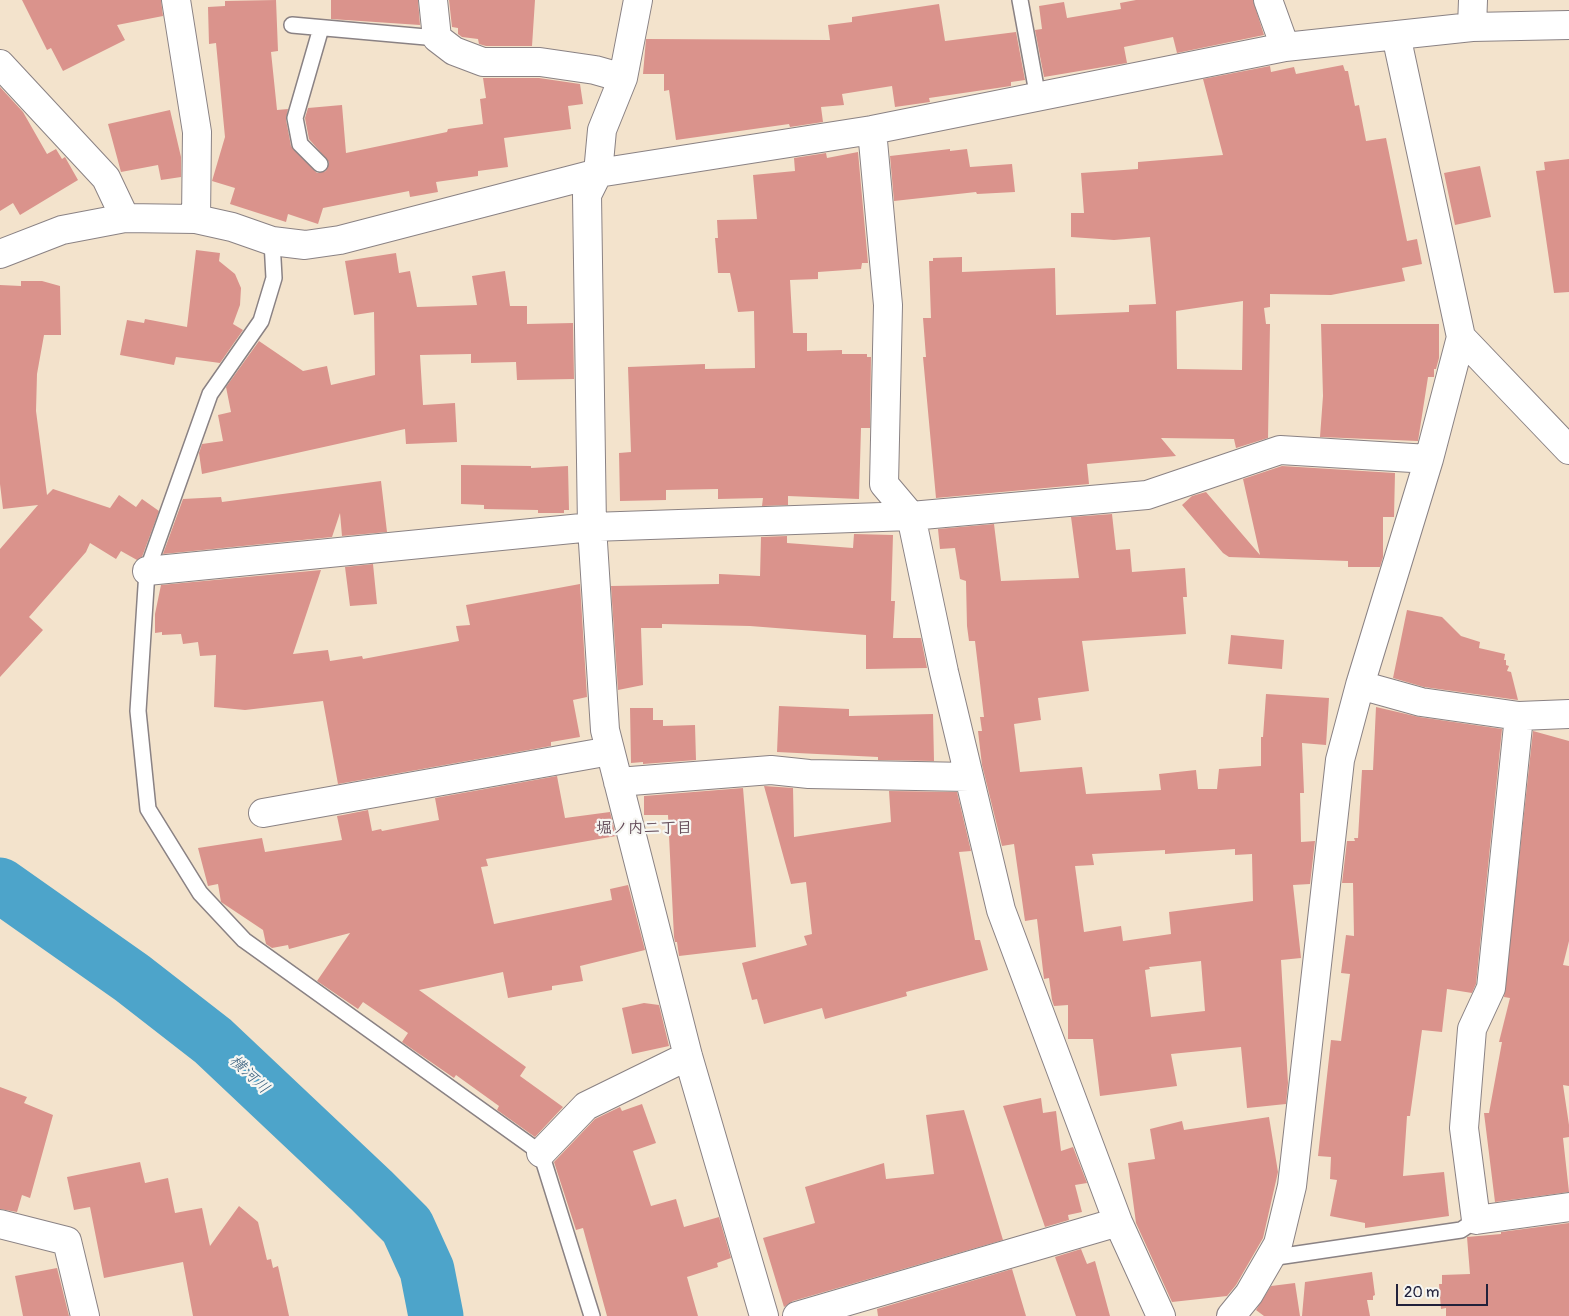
<!DOCTYPE html>
<meta charset="utf-8">
<style>
body{margin:0}
#map{position:relative;width:1569px;height:1316px;overflow:hidden;background:#f3e3cc;font-family:Pangolin,sans-serif}
canvas{display:block}
.scale{position:absolute;left:1396px;top:1284px;width:92px;height:22px;box-sizing:border-box;border:2px solid #22223b;border-top:0;padding-left:6px;font-size:15px;line-height:18px;white-space:nowrap;color:#22223b;-webkit-text-stroke:4px #f6f6f2;paint-order:stroke}
</style>
<div id="map">
<canvas width="1569" height="1316"></canvas>
<div class="scale">20 m</div>
</div>
<script>
const context = document.querySelector('canvas').getContext('2d');
context.lineJoin = 'round';
function toPath(rows) {
  const path = new Path2D();
  for (const r of rows) {
    path.moveTo(r[0], r[1]);
    for (let i = 2; i < r.length; i += 2) path.lineTo(r[i], r[i + 1]);
  }
  return path;
}
function strokePath(path, color, width, dash) {
  context.strokeStyle = color;
  context.lineWidth = width;
  context.lineCap = dash ? 'butt' : 'round';
  context.setLineDash(dash || []);
  context.stroke(path);
}
function paint(path, color) {
  context.fillStyle = color;
  context.fill(path, 'evenodd');
}
function write(font, color, halo, rows, align = 'center') {
  context.font = font + ' Pangolin,"Klee One",sans-serif';
  context.lineWidth = 4.5;
  context.setLineDash([]);
  context.textBaseline = 'middle';
  context.strokeStyle = halo;
  context.fillStyle = color;
  for (const [text, x, y, turn = 0] of rows) {
    context.save();
    context.translate(x, y);
    context.rotate((+turn || 0) * Math.PI / 180);
    context.textAlign = isNaN(turn) ? turn : align;
    if (halo) context.strokeText(text, 0, 0);
    context.fillText(text, 0, 0);
    context.restore();
  }
}
const river = toPath([
 [0,885,132,978,213,1041,372,1191,407,1226,427,1270,436,1316]
]);
const building = toPath([
 [22,0,161,0,163,16,117,25,125,40,63,71,51,48,47,50],
 [276,0,278,51,271,52,277,110,288,109,286,120,291,146,317,173,326,171,329,162,309,139,305,118,308,108,342,105,346,153,447,132,448,129,483,124,480,99,486,98,483,78,539,78,580,84,583,104,568,106,571,129,504,138,508,167,478,171,478,176,436,182,438,192,410,197,409,191,323,208,318,224,288,214,286,222,230,204,235,188,212,181,225,137,216,43,209,44,208,7,225,6,225,1],
 [331,0,418,0,420,25,331,19],
 [449,0,535,0,532,46,486,46,479,44,478,39,462,37,458,34,458,28,452,27],
 [1136,0,1253,0,1264,35,1177,53,1173,37,1124,47,1127,63,1044,77,1035,30,1042,29,1039,6,1064,2,1067,18,1121,9,1120,3],
 [939,4,945,41,1016,32,1025,80,1011,82,1011,86,929,98,930,102,895,107,892,86,842,94,844,105,821,107,823,122,790,127,789,124,676,140,669,90,664,91,664,74,643,74,646,39,830,40,828,25,852,22,852,17],
 [1343,65,1345,71,1348,71,1355,106,1359,105,1366,141,1386,138,1407,241,1417,239,1422,264,1402,268,1405,281,1331,295,1270,294,1270,307,1264,308,1266,324,1270,324,1268,438,1236,448,1234,439,1161,438,1176,456,1087,464,1089,484,936,498,923,357,926,357,923,318,931,318,929,261,933,261,933,258,962,257,962,272,1055,268,1056,315,1129,312,1129,305,1156,304,1150,237,1114,240,1071,237,1071,213,1084,213,1081,173,1138,169,1138,162,1223,155,1203,79,1270,66,1271,72,1294,67,1296,74],
 [1243,301,1242,370,1177,369,1176,311],
 [0,87,23,112,47,154,56,149,62,159,65,157,78,180,20,215,13,203,0,211],
 [170,110,181,157,181,177,161,180,158,165,121,172,108,124],
 [950,149,950,151,967,149,970,167,1012,164,1015,192,977,194,976,192,894,201,890,156],
 [858,152,868,263,862,263,861,269,818,272,818,279,790,280,793,333,807,333,807,351,842,350,842,354,867,354,867,357,871,357,870,428,861,428,859,499,788,496,788,505,762,506,763,498,718,499,718,489,666,490,666,500,620,501,619,453,631,452,628,367,705,364,705,369,755,368,754,311,738,312,730,273,718,273,715,238,718,238,717,220,757,219,753,175,795,171,794,158,826,153,827,158],
 [1569,159,1569,292,1554,293,1536,171,1545,170,1544,162],
 [1480,166,1491,217,1455,225,1444,173],
 [196,250,220,253,219,261,235,274,241,288,240,305,233,324,243,330,220,363,176,357,174,365,120,355,127,320,144,323,145,319,187,327],
 [396,253,399,273,410,271,417,307,477,305,472,276,505,271,510,306,527,306,527,324,573,323,574,379,517,380,516,362,471,363,471,354,420,355,423,405,455,403,457,442,406,444,405,429,202,474,199,453,202,444,223,441,218,415,231,412,226,387,259,341,303,371,327,366,331,385,375,375,374,312,354,315,345,261],
 [21,281,42,281,60,286,61,335,44,335,37,374,36,411,47,495,53,489,110,508,119,495,136,507,142,499,159,511,142,557,137,560,121,551,116,559,90,543,86,552,29,617,43,630,0,677,0,549,38,505,3,509,0,484,0,285,21,286],
 [1321,324,1439,324,1439,358,1436,369,1434,369,1434,377,1428,377,1418,441,1320,437,1323,396],
 [461,465,531,466,531,468,568,466,569,510,564,510,564,513,538,513,538,510,484,509,484,505,461,504],
 [1282,466,1395,473,1394,517,1383,517,1383,557,1380,567,1348,567,1348,561,1229,557,1223,553,1182,505,1192,496,1206,492,1260,555,1243,479],
 [381,481,387,532,342,536,340,513,332,537,163,554,183,499,221,497,222,502],
 [1112,514,1116,550,1130,549,1132,572,1185,568,1187,597,1183,597,1186,634,1082,641,1089,691,1038,698,1041,720,1014,724,1020,772,1082,767,1086,794,1161,790,1159,774,1196,770,1198,789,1217,789,1219,769,1261,766,1261,737,1263,737,1266,694,1329,698,1326,745,1302,743,1304,793,1300,793,1301,842,1315,841,1310,884,1293,885,1301,958,1281,960,1288,1083,1286,1104,1247,1108,1241,1047,1171,1054,1177,1086,1100,1096,1093,1039,1068,1039,1068,1005,1054,1006,1052,1000,1049,978,1044,979,1037,919,1025,921,1014,844,1002,846,982,765,978,731,982,731,980,717,984,717,975,641,969,641,967,626,966,581,960,579,955,548,940,549,938,529,994,524,1001,581,1079,578,1071,517],
 [1235,849,1235,855,1252,854,1253,901,1169,912,1171,934,1123,941,1121,926,1084,932,1075,866,1094,865,1092,854,1165,850,1165,854],
 [1201,961,1205,1011,1151,1017,1145,970,1150,969,1149,967],
 [854,534,893,535,891,601,895,601,893,638,921,638,927,668,866,669,866,635,750,626,662,624,662,628,641,628,643,685,618,690,611,586,719,584,719,574,760,576,761,537,787,536,787,543,853,548],
 [373,564,377,604,350,606,345,567],
 [321,570,293,654,328,650,330,661,362,656,363,659,459,641,456,626,470,625,466,605,580,584,587,697,573,700,580,737,551,742,551,746,338,784,323,701,245,710,214,707,216,655,200,656,198,642,183,644,181,634,162,635,162,632,155,633,155,614,161,585],
 [1407,610,1442,617,1461,636,1480,642,1479,648,1505,654,1504,660,1506,660,1506,665,1509,666,1507,671,1511,672,1518,700,1424,687,1393,678],
 [1231,635,1284,640,1282,669,1228,664],
 [779,706,849,709,849,716,933,714,934,761,878,760,878,757,777,752],
 [1376,707,1419,717,1502,729,1476,984,1472,993,1447,989,1442,1032,1422,1030,1410,1116,1407,1116,1403,1176,1444,1172,1449,1216,1365,1228,1365,1223,1330,1216,1337,1180,1330,1179,1331,1157,1318,1156,1331,1040,1341,1041,1350,974,1341,973,1346,935,1354,936,1353,883,1342,883,1347,841,1355,841,1354,838,1358,838,1362,770,1373,770],
 [630,708,653,708,653,720,663,720,663,726,695,725,696,760,643,764,643,762,631,763],
 [1533,731,1569,741,1569,941,1563,965,1569,966,1569,1086,1563,1085,1569,1125,1569,1137,1563,1138,1569,1192,1495,1202,1484,1113,1489,1113,1502,1042,1499,1042,1510,998,1504,997],
 [557,776,565,818,610,812,616,836,486,859,488,866,481,867,494,924,612,900,610,889,628,885,645,950,580,966,583,981,552,986,552,990,508,998,503,972,419,990,526,1067,520,1076,563,1107,535,1137,497,1110,499,1106,456,1075,454,1078,402,1042,408,1033,363,1002,358,1009,317,981,350,933,289,949,288,945,272,948,266,944,263,930,221,902,218,884,208,886,198,848,262,838,265,852,342,840,337,816,343,815,368,810,372,831,381,829,382,831,439,820,435,798],
 [764,786,793,788,794,837,891,822,889,791,957,792,971,851,959,852,975,940,980,940,988,970,906,992,907,996,825,1019,822,1008,764,1024,757,999,752,1000,742,963,807,945,804,936,812,934,806,882,791,884],
 [743,788,756,947,679,956,677,942,675,942,674,937,668,815,644,815,644,796],
 [644,1003,659,1005,669,1046,632,1054,622,1008],
 [0,1087,27,1097,24,1103,53,1115,30,1198,22,1195,17,1212,0,1209],
 [1041,1098,1043,1113,1056,1111,1061,1151,1073,1147,1087,1183,1075,1185,1082,1212,1068,1215,1069,1220,1045,1227,1003,1106],
 [642,1104,656,1143,633,1151,651,1206,676,1199,684,1227,719,1217,731,1258,717,1263,718,1267,687,1277,698,1316,607,1316,583,1228,576,1230,554,1162,595,1119,620,1107,622,1111],
 [964,1110,1003,1240,793,1301,784,1307,763,1238,815,1223,805,1187,884,1163,886,1179,934,1174,926,1115],
 [1269,1117,1278,1172,1263,1238,1236,1285,1227,1296,1172,1302,1136,1223,1128,1163,1155,1159,1150,1129,1182,1121,1184,1130],
 [140,1162,145,1183,168,1178,175,1213,202,1208,210,1246,239,1206,258,1222,267,1260,271,1259,273,1268,278,1266,289,1316,193,1316,183,1262,104,1278,90,1207,74,1210,67,1177],
 [1569,1223,1569,1316,1446,1316,1446,1308,1441,1309,1439,1284,1442,1284,1442,1275,1470,1274,1467,1237,1501,1234,1501,1232],
 [1081,1249,1087,1264,1095,1261,1110,1316,1076,1316,1055,1257],
 [57,1268,69,1316,23,1316,15,1276],
 [1012,1269,1026,1316,878,1316,877,1309],
 [1372,1272,1375,1295,1373,1296,1373,1300,1367,1300,1370,1316,1302,1316,1305,1282],
 [1295,1283,1300,1316,1264,1316,1256,1310,1271,1286]
]);
const lane = toPath([
 [1020,0,1038,98],
 [292,25,437,38],
 [320,164,300,144,295,118,321,28],
 [272,241,274,278,261,321,210,394,147,571,138,711,148,809,200,893,244,940,541,1153,592,1316],
 [1270,1258,1461,1230,1476,1220]
]);
const street = toPath([
 [176,0,197,132,196,219],
 [433,0,437,38,454,51,483,62,540,62,595,70,623,78],
 [638,0,623,78,602,130,598,173,587,195,592,527,605,730,688,1056,764,1316],
 [1268,0,1285,47],
 [1472,27,1473,0],
 [0,64,106,178,125,218],
 [872,130,888,305,884,484,911,516,944,672,1001,910,1118,1222,1161,1316],
 [0,254,62,230,125,218,196,219,232,227,272,241,305,245,340,240,598,173,872,130,1285,47,1472,27,1569,25],
 [1461,337,1569,450],
 [147,571,592,527,911,516,1147,495,1280,450,1429,459],
 [1360,685,1421,702,1519,716],
 [1569,714,1519,716,1491,988,1472,1029,1464,1128,1476,1220,1569,1207],
 [618,782,771,770,809,774,969,777],
 [263,813,610,751],
 [541,1153,586,1106,688,1056],
 [0,1224,67,1241,85,1316],
 [797,1316,1118,1222],
 [1231,1316,1249,1294,1278,1244,1292,1186,1340,760,1360,685,1429,459,1461,337,1396,35]
]);
const neighbourhoodNames = [
 ["堀ノ内二丁目",644,829]
];
const waterNames = [
 ["横河川",249,1075,43]
];
strokePath(river, '#4da4ca', 55);
paint(building, '#da938c');
strokePath(lane, '#8a8284', 18);
strokePath(street, '#8a8284', 30);
strokePath(lane, '#fff', 15);
strokePath(street, '#fff', 28);
write('bold 16px', '#624a57', '#f6f6f2', neighbourhoodNames);
write('italic 16px', '#355c7b', '#f6f6f2', waterNames);
</script>
